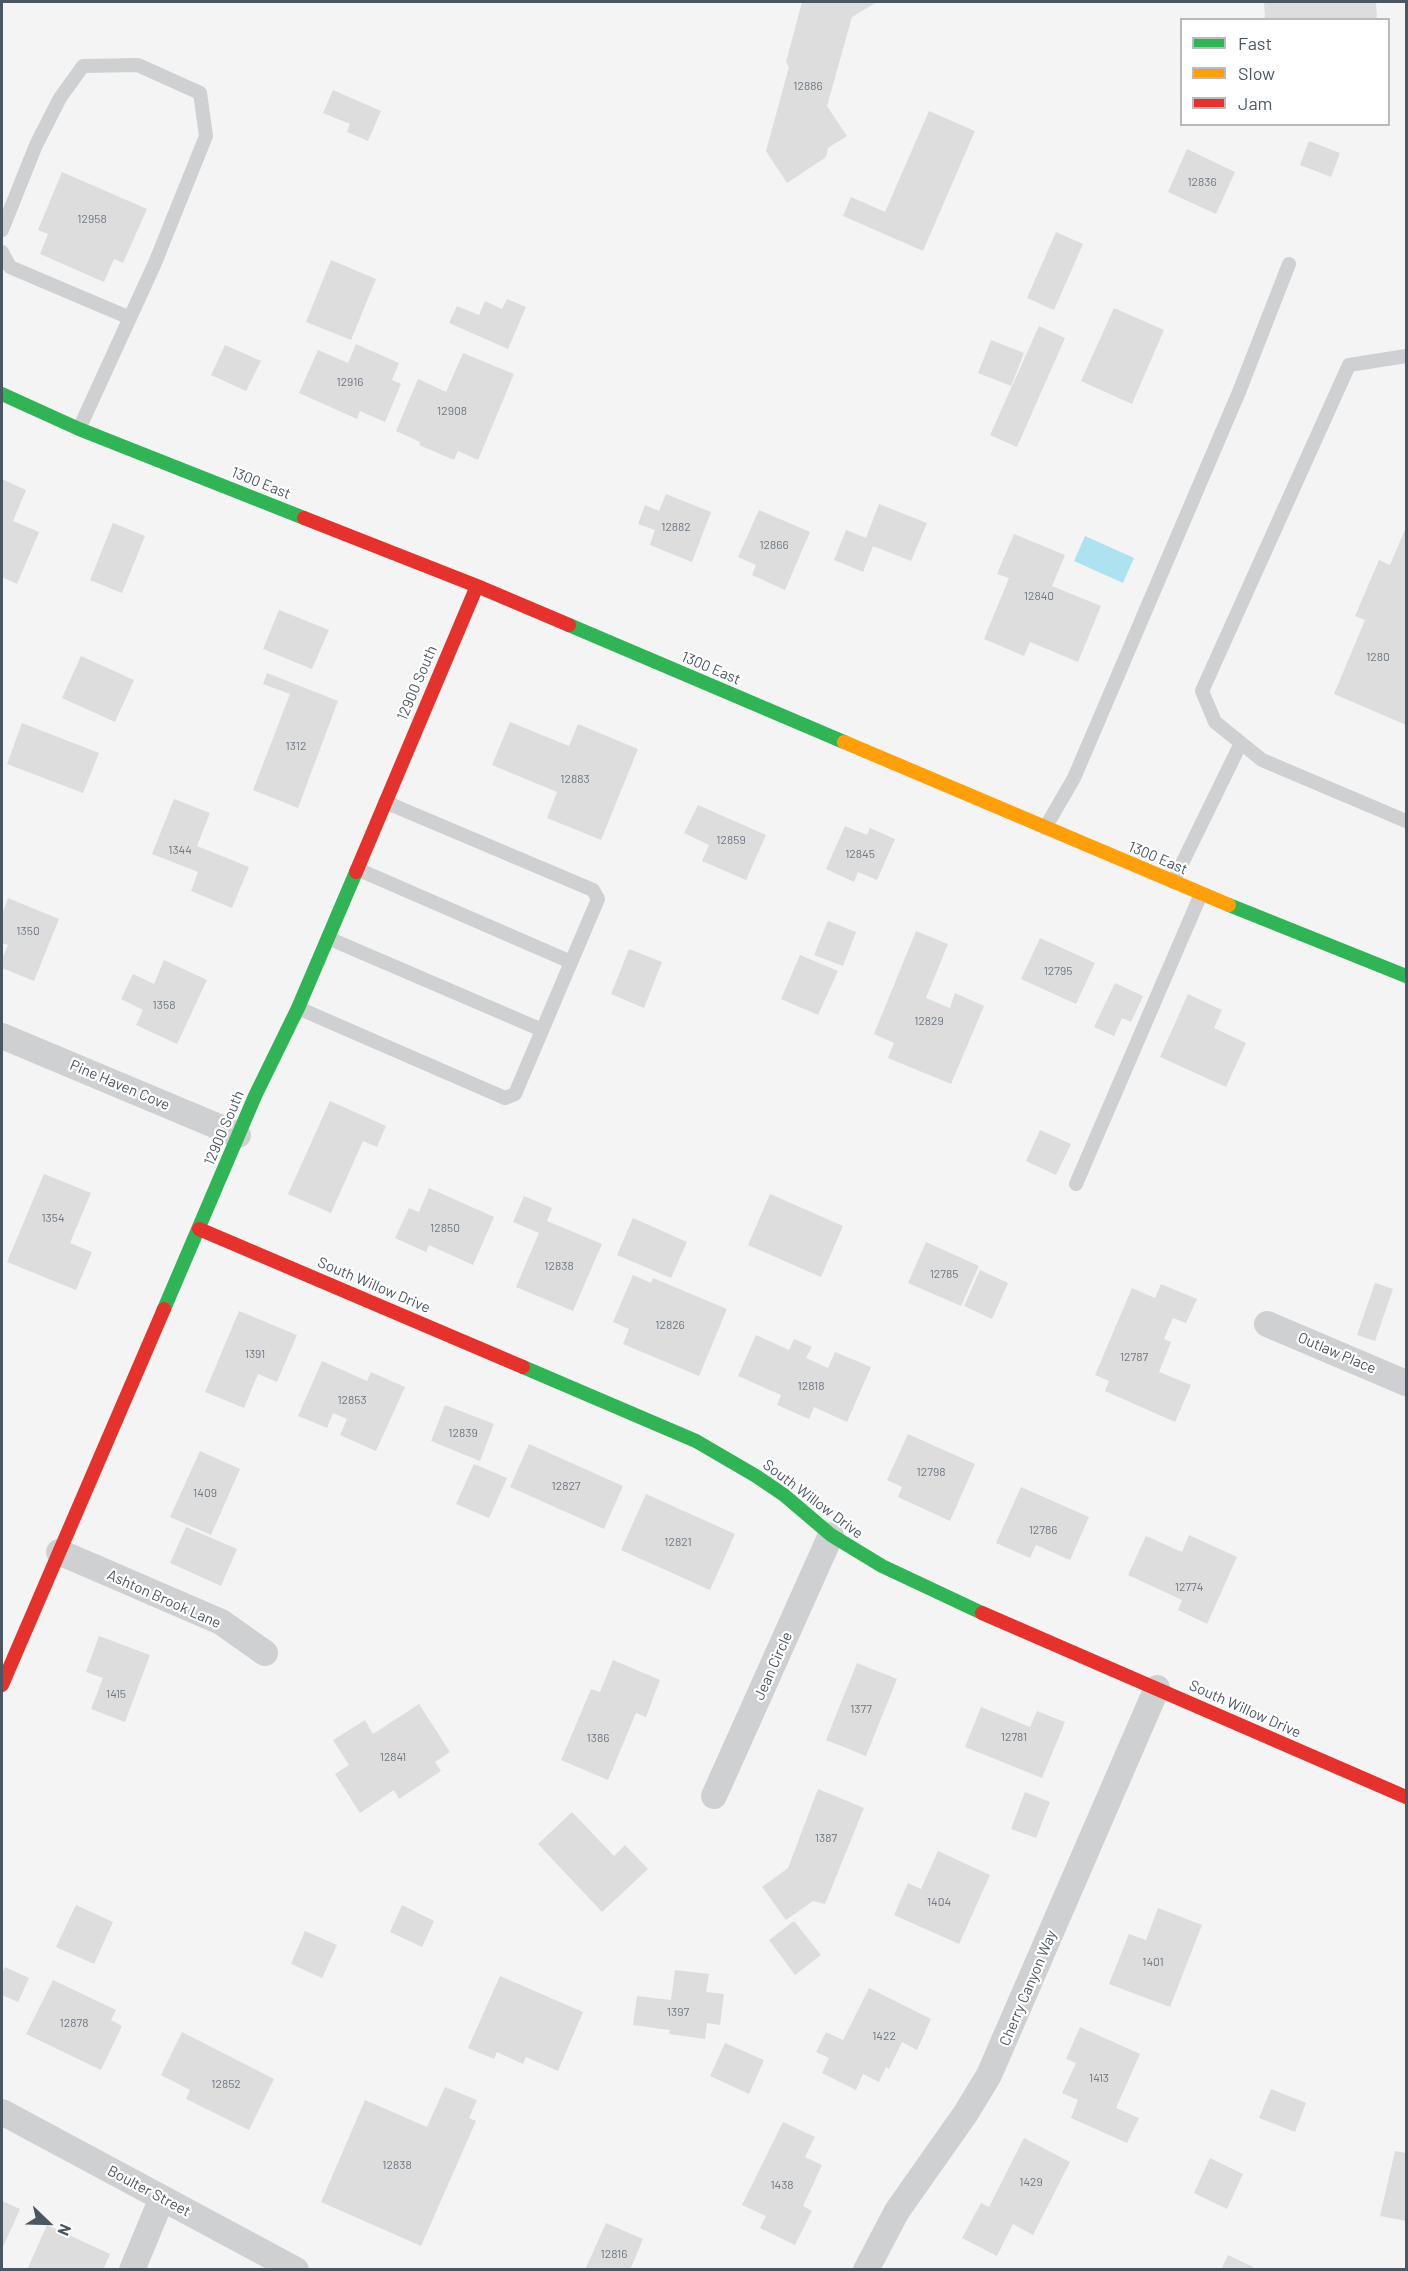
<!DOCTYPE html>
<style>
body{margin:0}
#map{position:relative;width:1408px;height:2271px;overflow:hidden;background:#f4f4f4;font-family:Barlow,sans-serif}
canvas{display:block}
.frame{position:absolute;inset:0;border:3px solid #4a5661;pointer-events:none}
.legend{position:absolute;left:1180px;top:18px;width:210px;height:108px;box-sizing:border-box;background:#fff;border:2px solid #b7bbc0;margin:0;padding:8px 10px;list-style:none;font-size:18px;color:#4a5661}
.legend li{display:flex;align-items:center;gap:12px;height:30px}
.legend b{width:30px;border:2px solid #b7bbc0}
.north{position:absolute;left:18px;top:2193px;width:60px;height:60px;-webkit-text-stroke:4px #fff;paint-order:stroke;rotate:113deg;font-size:16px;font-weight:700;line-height:24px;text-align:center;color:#4a5661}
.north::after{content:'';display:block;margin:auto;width:21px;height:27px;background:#4a5661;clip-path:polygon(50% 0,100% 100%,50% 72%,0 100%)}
</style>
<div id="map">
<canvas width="1408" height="2271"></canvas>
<div class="frame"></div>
<ul class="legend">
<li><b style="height:8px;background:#30b455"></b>Fast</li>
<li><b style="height:8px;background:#ff9f0a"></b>Slow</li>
<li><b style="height:8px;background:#e5322d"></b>Jam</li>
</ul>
<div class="north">N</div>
</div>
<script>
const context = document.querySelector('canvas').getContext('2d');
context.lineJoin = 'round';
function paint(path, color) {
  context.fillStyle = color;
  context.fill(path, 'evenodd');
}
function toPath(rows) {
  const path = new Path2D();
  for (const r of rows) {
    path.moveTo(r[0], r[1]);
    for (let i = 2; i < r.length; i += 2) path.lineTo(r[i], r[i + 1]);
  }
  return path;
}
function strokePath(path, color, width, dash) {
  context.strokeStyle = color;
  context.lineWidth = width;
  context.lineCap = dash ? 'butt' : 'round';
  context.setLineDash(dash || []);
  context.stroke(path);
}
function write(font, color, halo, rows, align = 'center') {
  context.font = font + ' Barlow,sans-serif';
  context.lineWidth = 4.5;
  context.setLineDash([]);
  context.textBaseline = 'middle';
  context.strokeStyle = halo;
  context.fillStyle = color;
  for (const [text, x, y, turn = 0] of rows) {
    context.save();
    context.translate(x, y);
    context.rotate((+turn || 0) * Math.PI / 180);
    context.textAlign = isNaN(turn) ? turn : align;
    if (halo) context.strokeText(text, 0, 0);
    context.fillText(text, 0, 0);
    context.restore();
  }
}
const water = toPath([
 [1085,536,1134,558,1123,583,1074,561]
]);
const building = toPath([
 [802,2,877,2,852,17,827,106,847,136,828,148,826,157,787,183,766,151,789,67,786,62],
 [1264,2,1376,2,1377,20,1265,20],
 [333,90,381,111,368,141,347,132,350,124,323,113],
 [929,111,975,131,923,251,843,216,851,197,885,212],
 [1309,141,1340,153,1331,177,1300,165],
 [1187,149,1235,172,1216,214,1168,192],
 [62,172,147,209,123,263,114,259,104,282,40,254,48,234,38,230],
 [1056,232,1083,244,1054,310,1027,298],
 [331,260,376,279,351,340,306,322],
 [507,299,526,307,508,349,449,323,457,306,479,315,485,301,502,309],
 [1114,308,1164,330,1132,404,1081,381],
 [1039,326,1065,338,1017,447,990,435],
 [991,340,1024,353,1011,386,978,373],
 [356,344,399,363,392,380,401,384,385,422,360,411,357,419,299,393,318,350,348,363],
 [225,345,261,361,246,391,211,375],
 [463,353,514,374,478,460,458,451,454,460,419,445,420,442,396,431,418,379,446,392],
 [2,479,26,490,13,521,39,532,17,584,2,577],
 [666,494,711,512,692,562,650,545,655,530,638,524,645,505,659,511],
 [879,504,927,523,911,561,873,546,863,572,834,560,846,530,866,538],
 [759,510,810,532,785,590,752,575,756,565,738,557],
 [113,523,145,536,122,593,90,580],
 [1406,527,1406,725,1334,694,1365,620,1355,616,1379,560,1390,565],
 [1014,534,1065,555,1052,586,1101,606,1078,662,1030,642,1024,656,984,639,1009,578,997,574],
 [279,610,329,630,312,669,263,649],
 [81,656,134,680,115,722,62,698],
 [267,673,338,701,298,808,253,790,290,694,263,684],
 [510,722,569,746,578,724,638,749,601,840,547,818,557,792,492,765],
 [22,723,99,753,83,793,7,764],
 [174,799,210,813,197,846,249,867,232,908,191,891,198,872,152,854],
 [698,805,766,835,746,880,702,861,709,845,684,833],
 [845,826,867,835,870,828,895,839,877,880,858,872,854,882,826,869],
 [8,898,59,919,34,981,2,968,2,959,8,945,2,943,2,915],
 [828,921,856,932,843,966,814,955],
 [916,931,948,944,926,998,950,1008,955,993,984,1006,951,1084,888,1058,894,1043,874,1034],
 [1040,938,1095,963,1076,1004,1021,979],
 [629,949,662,962,644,1008,611,994],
 [800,955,838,971,818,1015,781,999],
 [164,960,207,980,177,1044,136,1025,143,1010,121,999,133,974,154,984],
 [1115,983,1143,996,1131,1022,1122,1018,1114,1036,1094,1027],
 [1188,994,1222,1010,1214,1028,1246,1043,1226,1087,1160,1057],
 [330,1101,386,1126,377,1147,363,1141,331,1213,288,1194],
 [1040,1130,1071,1144,1056,1175,1026,1161],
 [44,1174,91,1193,70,1243,92,1252,76,1290,7,1262],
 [429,1188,494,1217,473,1265,429,1245,426,1252,395,1238,409,1208,419,1212],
 [770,1194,843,1226,821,1277,748,1245],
 [524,1196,552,1208,547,1221,602,1244,573,1311,516,1287,539,1233,513,1222],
 [633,1218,687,1242,671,1278,617,1255],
 [926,1242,979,1266,961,1306,908,1283],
 [980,1270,1008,1283,992,1319,964,1306],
 [633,1275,651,1283,653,1278,727,1309,699,1376,623,1344,629,1329,613,1322],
 [1375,1283,1393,1289,1375,1341,1357,1335],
 [1161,1284,1197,1299,1186,1323,1173,1318,1164,1339,1171,1342,1159,1372,1191,1385,1175,1422,1105,1391,1109,1381,1095,1375,1132,1288,1155,1298],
 [239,1311,297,1335,277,1382,258,1374,244,1408,205,1392],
 [756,1335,789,1350,794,1339,812,1347,806,1358,828,1368,835,1352,871,1367,847,1422,814,1407,809,1419,777,1405,781,1395,738,1376],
 [322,1361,367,1381,371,1372,405,1387,376,1451,340,1435,347,1419,333,1413,327,1428,298,1416],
 [445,1405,494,1424,480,1461,431,1441],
 [908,1434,975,1464,950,1521,898,1497,902,1487,887,1480],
 [529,1444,623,1486,604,1529,510,1487],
 [200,1451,240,1469,211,1535,170,1517],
 [474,1464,507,1478,489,1518,456,1504],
 [1021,1487,1089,1517,1070,1560,1036,1545,1030,1558,996,1543],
 [646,1494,735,1534,710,1590,621,1550],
 [186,1527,237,1549,221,1586,170,1563],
 [1189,1535,1237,1557,1207,1624,1178,1610,1182,1600,1128,1575,1146,1536,1182,1552],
 [99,1636,150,1655,125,1722,91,1709,103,1678,86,1672],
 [613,1660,660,1680,646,1717,636,1713,608,1780,561,1760,591,1689,600,1692],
 [857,1663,897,1679,866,1756,826,1740],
 [419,1704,450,1752,435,1762,441,1771,399,1799,394,1790,360,1813,335,1774,349,1765,333,1740,365,1720,373,1734],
 [981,1707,1030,1727,1037,1711,1065,1722,1042,1778,965,1747],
 [818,1789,864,1808,825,1904,813,1901,786,1920,762,1887,788,1868],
 [1025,1792,1050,1802,1036,1838,1011,1829],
 [572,1812,614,1856,625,1845,648,1869,602,1912,538,1844],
 [938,1851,990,1875,959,1944,894,1915,908,1883,921,1889],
 [76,1905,113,1922,94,1964,56,1947],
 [402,1905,434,1921,422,1947,390,1932],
 [1158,1908,1202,1925,1170,2007,1109,1984,1129,1934,1146,1940],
 [794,1921,821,1955,795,1975,769,1940],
 [305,1931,337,1945,322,1978,291,1964],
 [5,1967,29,1978,18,2002,2,1995,2,1974],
 [675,1970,709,1974,706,1992,724,1994,720,2025,707,2023,705,2039,669,2034,670,2030,633,2025,637,1996,671,2000],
 [500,1976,583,2012,558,2071,526,2057,523,2064,497,2052,494,2059,468,2048],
 [53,1980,116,2010,111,2020,122,2026,101,2070,26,2034],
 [869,1988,931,2019,917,2050,902,2042,889,2069,886,2067,879,2082,863,2074,856,2090,822,2073,829,2058,816,2052,826,2032,843,2040],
 [1080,2027,1140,2054,1116,2108,1139,2118,1127,2143,1071,2118,1078,2100,1062,2093,1076,2063,1066,2059],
 [182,2032,274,2079,249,2130,186,2099,190,2090,161,2075],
 [725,2043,764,2060,749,2094,710,2076],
 [445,2087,477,2100,469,2118,476,2121,421,2246,321,2202,365,2100,427,2127],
 [1271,2089,1306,2103,1295,2132,1259,2118],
 [783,2122,815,2137,805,2157,822,2165,803,2206,812,2211,795,2245,760,2228,766,2216,742,2205],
 [1024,2138,1070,2162,1033,2235,1013,2224,997,2256,962,2238,981,2203,989,2207],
 [1395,2151,1406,2153,1406,2221,1380,2216],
 [1210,2158,1243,2174,1227,2209,1194,2193],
 [2,2201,20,2209,2,2249],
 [606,2223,643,2239,630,2270,585,2270],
 [47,2225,110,2254,103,2270,27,2270],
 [1228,2255,1253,2267,1252,2270,1221,2270]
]);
const lane = toPath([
 [2,230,36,145,60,98,83,66,138,65,200,93,206,136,155,263,79,429],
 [2,252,10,267,130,318],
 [1406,356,1349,365,1202,691,1215,722,1262,760,1406,821],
 [1045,828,1074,778,1239,392,1289,264],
 [357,869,571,962],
 [1173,882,1241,743],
 [328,938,542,1030],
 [298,1008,505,1098,515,1094,598,899,593,890,385,802],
 [1076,1184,1201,894]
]);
const street = toPath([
 [2,1036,238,1135],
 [1267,1324,1406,1383],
 [59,1552,221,1622,265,1653],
 [714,1796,831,1535],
 [2,2112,296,2270],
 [132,2270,162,2198],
 [866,2270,897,2211,966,2113,989,2075,1157,1688]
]);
const fast = toPath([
 [2,394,79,429,304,518],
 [569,625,844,742],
 [1229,905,1406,976],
 [164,1309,255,1096,298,1008,356,872],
 [523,1367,696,1441,756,1476,784,1495,831,1535,882,1566,982,1613]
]);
const slow = toPath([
 [844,742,1229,905]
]);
const jam = toPath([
 [304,518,477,586,569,625],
 [356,872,477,586],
 [199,1229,523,1367],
 [982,1613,1406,1797],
 [2,1685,164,1309]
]);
const numberNames = [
 ["12886",808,86],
 ["12836",1202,182],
 ["12958",92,219],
 ["12916",350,382],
 ["12908",452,411],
 ["12882",676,527],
 ["12866",774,545],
 ["12840",1039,596],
 ["1280",1378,657],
 ["1312",296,746],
 ["12883",575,779],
 ["12859",731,840],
 ["1344",180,850],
 ["12845",860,854],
 ["1350",28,931],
 ["12795",1058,971],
 ["1358",164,1005],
 ["12829",929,1021],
 ["1354",53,1218],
 ["12850",445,1228],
 ["12838",559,1266],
 ["12785",944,1274],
 ["12826",670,1325],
 ["1391",255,1354],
 ["12787",1134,1357],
 ["12818",811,1386],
 ["12853",352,1400],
 ["12839",463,1433],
 ["12798",931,1472],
 ["12827",566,1486],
 ["1409",205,1493],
 ["12786",1043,1530],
 ["12821",678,1542],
 ["12774",1189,1587],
 ["1415",116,1694],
 ["1377",861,1709],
 ["12781",1014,1737],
 ["1386",598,1738],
 ["12841",393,1757],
 ["1387",826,1838],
 ["1404",939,1902],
 ["1401",1153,1962],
 ["1397",678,2012],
 ["12878",74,2023],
 ["1422",884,2036],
 ["1413",1099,2078],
 ["12852",226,2084],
 ["12838",397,2165],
 ["1429",1031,2182],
 ["1438",782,2185],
 ["12816",614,2254]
];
const streetNames = [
 ["1300 East",261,483,22],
 ["1300 East",711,668,23],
 ["12900 South",417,683,-67],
 ["1300 East",1158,858,23],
 ["Pine Haven Cove",120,1085,23],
 ["12900 South",224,1128,-67],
 ["South Willow Drive",374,1285,23],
 ["Outlaw Place",1337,1353,23],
 ["South Willow Drive",813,1499,37],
 ["Ashton Brook Lane",164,1599,24],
 ["Jean Circle",773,1666,-66],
 ["South Willow Drive",1245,1709,24],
 ["Cherry Canyon Way",1028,1988,-67],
 ["Boulter Street",149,2191,28]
];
paint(water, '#aee2f0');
paint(building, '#ddddde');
strokePath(lane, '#ced0d2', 14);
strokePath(street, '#ced0d2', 26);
strokePath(fast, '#30b455', 14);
strokePath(slow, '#ff9f0a', 14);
strokePath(jam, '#e5322d', 14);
write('12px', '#707881', null, numberNames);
write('15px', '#4a5661', '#fff', streetNames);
</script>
